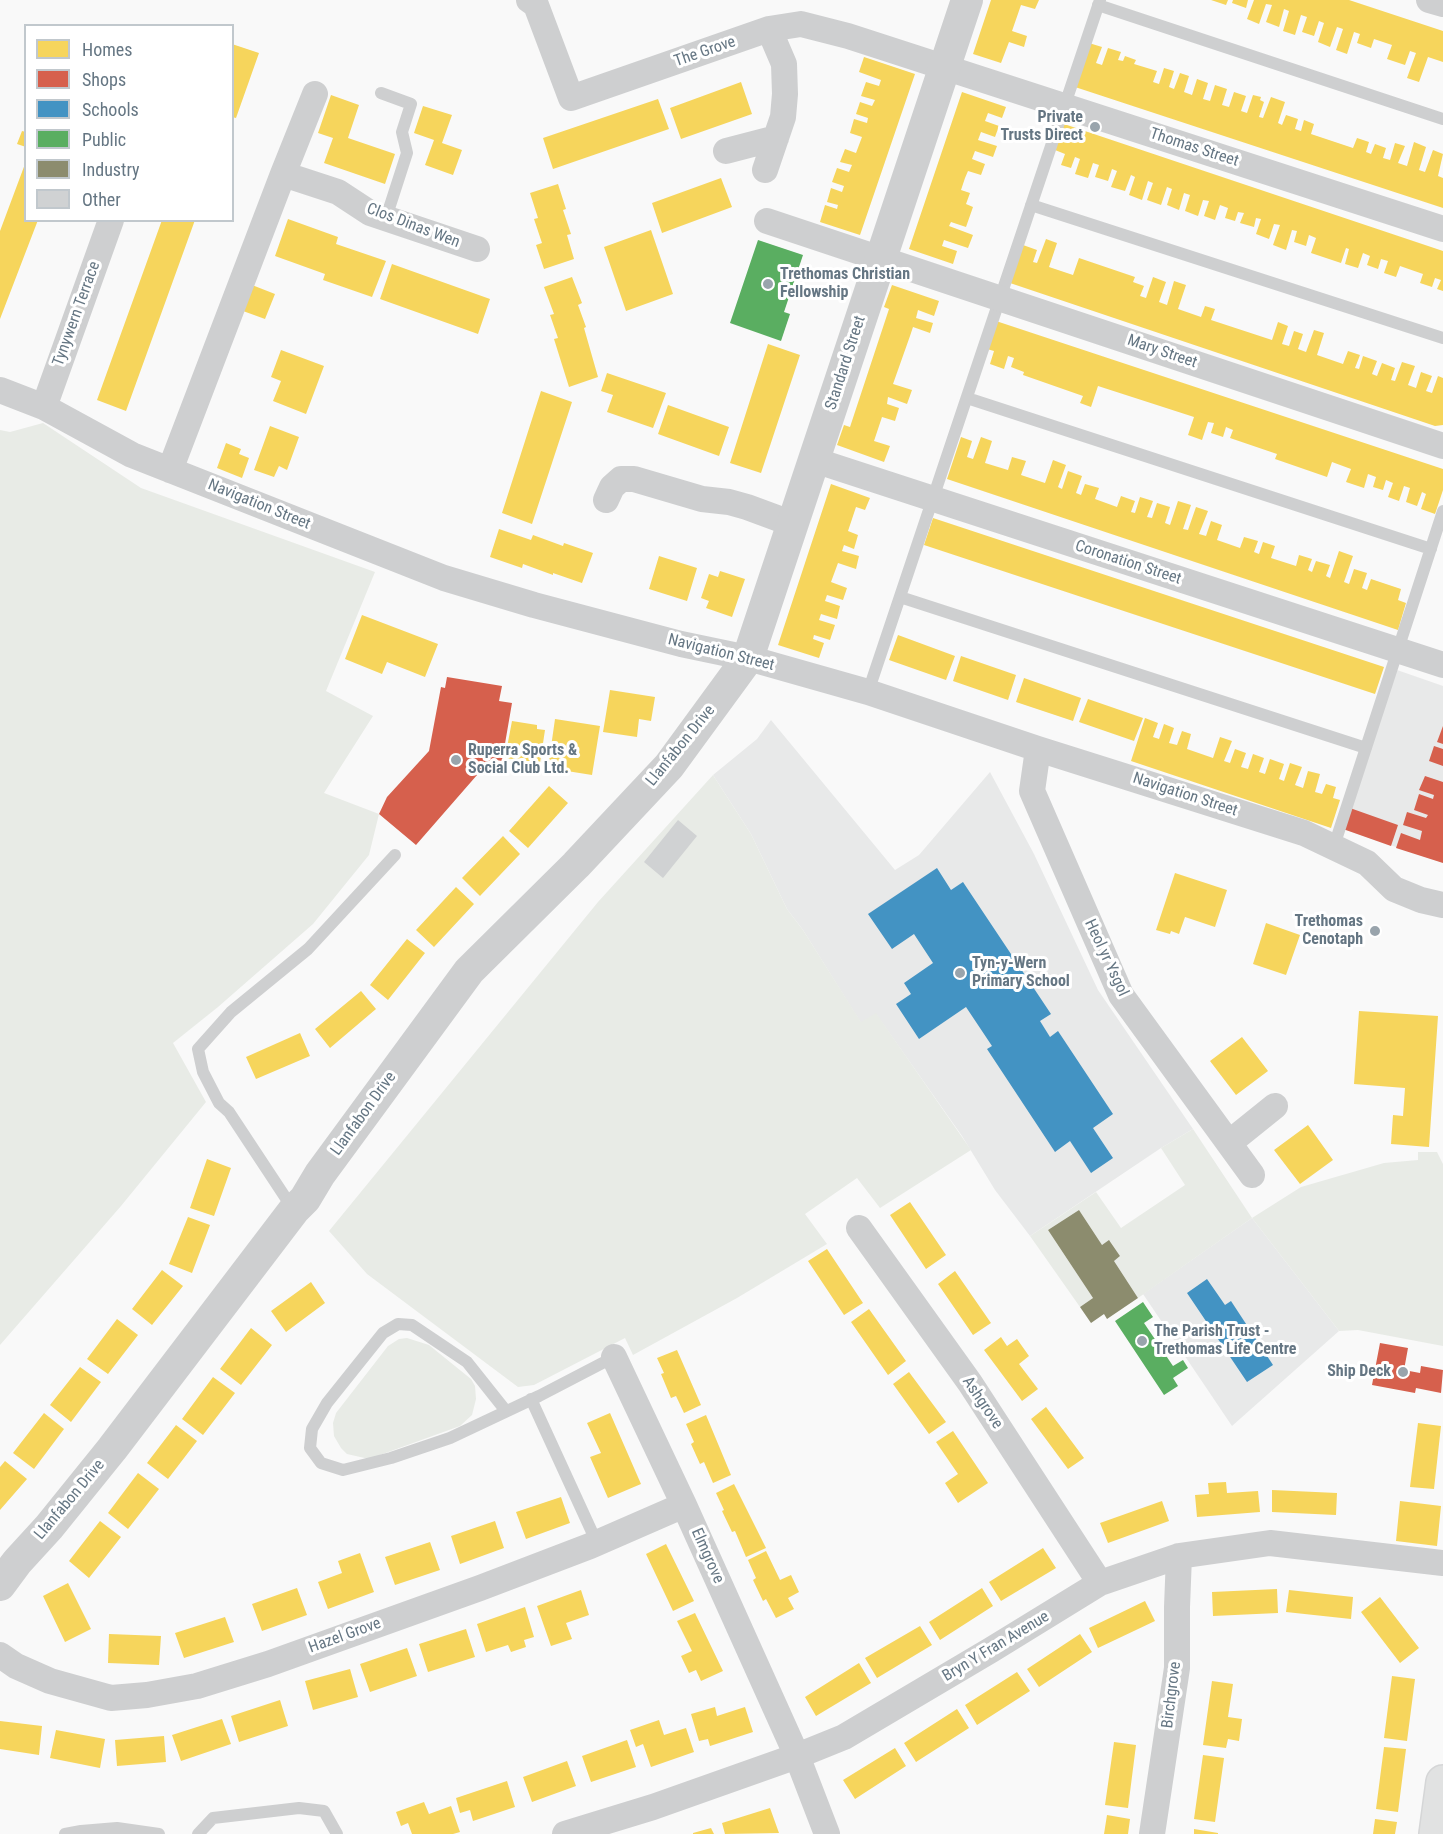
<!DOCTYPE html>
<style>
body{margin:0}
#map{position:relative;width:1443px;height:1834px;overflow:hidden;background:#f9f9f9;font-family:"Roboto Condensed",sans-serif}
canvas{display:block}
.legend{position:absolute;left:24px;top:24px;width:210px;height:198px;box-sizing:border-box;background:#fff;border:2px solid #c1c8cd;margin:0;padding:8px 10px;list-style:none;font-size:18px;color:#657683}
.legend li{display:flex;align-items:center;gap:12px;height:30px}
.legend b{width:30px;border:2px solid #c1c8cd}
</style>
<div id="map">
<canvas width="1443" height="1834"></canvas>
<ul class="legend">
<li><b style="height:16px;background:#f6d55c"></b>Homes</li>
<li><b style="height:16px;background:#d6604d"></b>Shops</li>
<li><b style="height:16px;background:#4393c3"></b>Schools</li>
<li><b style="height:16px;background:#5aae61"></b>Public</li>
<li><b style="height:16px;background:#8c8c6e"></b>Industry</li>
<li><b style="height:16px;background:#d0d2d3"></b>Other</li>
</ul>
</div>
<script>
const context = document.querySelector('canvas').getContext('2d');
context.lineJoin = 'round';
function paint(path, color) {
  context.fillStyle = color;
  context.fill(path, 'evenodd');
}
function toPath(rows) {
  const path = new Path2D();
  for (const r of rows) {
    path.moveTo(r[0], r[1]);
    for (let i = 2; i < r.length; i += 2) path.lineTo(r[i], r[i + 1]);
  }
  return path;
}
function strokePath(path, color, width, dash) {
  context.strokeStyle = color;
  context.lineWidth = width;
  context.lineCap = dash ? 'butt' : 'round';
  context.setLineDash(dash || []);
  context.stroke(path);
}
function write(font, color, halo, rows, align = 'center') {
  context.font = font + ' "Roboto Condensed",sans-serif';
  context.lineWidth = 6;
  context.setLineDash([]);
  context.textBaseline = 'middle';
  context.strokeStyle = halo;
  context.fillStyle = color;
  for (const [text, x, y, turn = 0] of rows) {
    context.save();
    context.translate(x, y);
    context.rotate((+turn || 0) * Math.PI / 180);
    context.textAlign = isNaN(turn) ? turn : align;
    if (halo) context.strokeText(text, 0, 0);
    context.fillText(text, 0, 0);
    context.restore();
  }
}
const built = toPath([
 [1397,670,1443,686,1443,863,1343,829],
 [771,720,895,870,919,855,990,772,1034,854,1098,990,1193,1129,1161,1148,1030,1236,995,1190,962,1136,876,1014,861,1023,803,930,787,909,751,834,713,775,757,739],
 [1252,1218,1339,1331,1232,1426,1143,1294]
]);
const green = toPath([
 [43,423,141,488,375,572,326,691,373,716,324,793,379,814,369,855,313,924,218,1007,173,1043,206,1102,121,1206,0,1345,0,430,10,432],
 [713,775,751,834,787,909,803,930,861,1022,876,1013,971,1150,880,1208,857,1178,805,1214,827,1244,737,1298,633,1355,625,1338,534,1385,518,1387,367,1274,329,1231,598,902],
 [1193,1129,1252,1218,1301,1187,1384,1163,1418,1160,1418,1152,1437,1152,1443,1164,1443,1346,1358,1330,1339,1331,1252,1218,1138,1298,1114,1261,1120,1256,1110,1241,1102,1245,1079,1210,1048,1230,1093,1298,1080,1307,1030,1236,1096,1192,1121,1228,1185,1185,1161,1148],
 [407,1338,429,1345,471,1379,475,1386,476,1399,472,1415,460,1426,369,1459,347,1454,341,1448,334,1436,333,1423,336,1413,388,1346,399,1339]
]);
const homes = toPath([
 [991,0,1039,0,1035,9,1021,5,1012,31,1027,36,1024,47,1009,42,1001,63,973,54],
 [1211,0,1228,0,1226,5],
 [1233,0,1248,0,1246,8,1232,3],
 [1254,0,1349,0,1443,31,1443,62,1428,57,1419,82,1407,78,1416,53,1410,51,1405,65,1387,59,1392,45,1374,39,1371,48,1357,43,1360,34,1354,32,1347,54,1336,50,1343,29,1337,27,1330,47,1318,42,1324,23,1319,21,1314,36,1302,32,1307,17,1301,15,1295,35,1283,31,1289,11,1284,9,1279,27,1266,22,1272,5,1266,4,1259,24,1247,19],
 [1089,43,1102,47,1096,63,1102,65,1108,48,1121,52,1118,60,1123,61,1125,56,1136,60,1134,64,1157,71,1153,82,1159,84,1164,68,1174,71,1169,87,1174,89,1180,73,1189,76,1184,92,1192,95,1197,79,1208,83,1203,99,1210,101,1215,85,1227,89,1222,105,1229,107,1234,92,1246,96,1241,111,1247,113,1253,95,1261,97,1260,100,1264,102,1259,117,1263,118,1271,97,1285,102,1278,123,1282,125,1286,115,1298,119,1295,129,1301,131,1304,120,1314,124,1311,134,1353,148,1357,138,1369,142,1366,152,1371,154,1375,144,1386,148,1383,158,1390,160,1395,143,1405,146,1398,163,1407,166,1414,142,1426,147,1419,170,1425,172,1433,150,1443,154,1438,176,1443,178,1443,208,1075,87],
 [232,44,259,53,236,118,232,117],
 [864,57,915,74,860,235,820,222,825,205,837,209,838,205,827,202,831,188,842,192,844,186,832,182,837,168,849,172,852,165,840,162,845,149,856,153,862,137,850,133,854,119,867,123,868,118,856,114,860,102,872,106,875,100,861,96,866,82,879,86,881,80,859,72],
 [741,82,752,114,681,139,670,108],
 [962,92,1006,107,1002,118,988,113,985,121,999,126,995,137,981,132,978,140,997,146,993,157,975,151,972,159,985,164,981,175,968,171,965,178,961,190,970,193,966,204,973,207,966,227,951,222,949,226,973,235,968,248,944,240,942,246,957,251,953,264,909,249],
 [331,95,359,105,348,138,395,154,385,184,324,163,333,138,318,133],
 [658,99,669,129,553,169,543,138],
 [423,106,452,115,442,143,462,150,453,175,425,165,434,140,414,133],
 [1064,124,1443,251,1443,291,1437,289,1441,280,1435,278,1432,287,1420,283,1423,274,1400,266,1396,277,1384,273,1388,261,1381,259,1378,269,1367,265,1370,256,1363,253,1358,268,1345,264,1349,249,1346,248,1341,263,1311,253,1316,238,1309,235,1306,246,1294,242,1297,231,1292,230,1286,250,1273,245,1280,225,1274,224,1269,239,1256,234,1261,219,1256,218,1254,227,1240,223,1244,213,1238,212,1235,221,1225,218,1228,208,1220,205,1215,220,1204,216,1209,201,1203,200,1198,216,1185,211,1190,195,1184,193,1179,210,1167,205,1172,189,1167,187,1161,205,1147,200,1153,183,1148,181,1142,200,1129,195,1135,177,1131,175,1125,191,1111,187,1117,171,1112,169,1108,181,1095,177,1099,165,1093,163,1088,178,1075,174,1080,159,1075,157,1071,168,1061,165,1065,154,1055,150],
 [22,131,26,132,26,147,17,144],
 [25,164,26,220,38,220,0,319,0,231],
 [721,178,732,207,662,233,652,203],
 [558,184,566,209,563,210,571,234,567,235,574,259,544,269,536,245,542,243,534,219,538,218,530,193],
 [288,219,338,237,336,244,386,261,372,297,323,280,325,274,275,256],
 [162,220,195,220,126,411,97,400],
 [651,230,673,294,626,311,604,247],
 [1046,239,1057,243,1049,267,1073,275,1079,258,1135,277,1133,282,1144,286,1140,296,1146,298,1153,277,1166,282,1159,302,1167,305,1174,281,1186,285,1178,309,1201,317,1205,306,1215,309,1211,320,1272,340,1278,322,1288,326,1282,344,1289,346,1294,331,1303,334,1298,349,1306,352,1314,330,1324,333,1317,355,1343,364,1348,351,1360,355,1355,368,1359,369,1363,356,1377,361,1372,374,1377,376,1382,363,1395,368,1391,380,1395,381,1402,362,1415,366,1408,385,1416,388,1421,372,1432,376,1426,391,1432,393,1438,376,1443,378,1443,425,1435,426,1010,283,1023,245,1037,250,1033,262,1037,263],
 [392,264,490,299,478,334,380,299],
 [572,277,582,303,578,305,586,327,584,328,598,377,569,387,554,339,558,338,550,315,554,314,544,287],
 [252,285,275,294,265,319,243,311],
 [892,285,939,301,934,316,918,310,916,318,933,323,930,333,913,327,910,336,893,384,912,390,907,404,888,397,887,404,899,408,895,421,882,417,874,441,890,446,884,462,837,445,844,425,850,427,889,309,884,307],
 [996,321,1443,469,1443,490,1435,514,1421,509,1426,494,1422,492,1417,506,1406,502,1410,488,1404,486,1399,501,1388,497,1393,483,1386,480,1383,490,1373,487,1376,477,1368,474,1364,488,1346,482,1351,469,1332,462,1327,477,1275,459,1277,454,1230,438,1233,430,1226,427,1223,437,1211,433,1214,423,1208,422,1202,440,1188,435,1194,417,1098,386,1091,407,1080,403,1083,396,1023,375,1024,372,1011,367,1014,358,1008,356,1004,369,990,364,994,351,987,349],
 [768,344,800,355,761,473,730,463],
 [281,350,324,366,306,414,273,401,281,381,271,377],
 [607,373,666,393,653,428,607,412,613,395,601,391],
 [541,391,572,402,532,524,502,513],
 [668,405,729,427,719,456,658,434],
 [270,426,299,437,287,470,279,466,274,477,254,470],
 [961,437,972,441,967,457,973,459,981,437,992,441,985,463,1008,470,1012,457,1026,461,1021,475,1045,483,1053,460,1066,465,1058,487,1062,489,1068,471,1082,476,1076,493,1081,495,1085,484,1099,488,1095,499,1117,507,1121,496,1135,501,1131,512,1135,513,1140,497,1153,501,1147,517,1152,518,1157,503,1170,507,1165,523,1170,525,1178,501,1191,505,1183,529,1188,530,1196,507,1208,511,1199,534,1206,536,1211,521,1222,525,1217,540,1240,548,1244,537,1258,541,1254,552,1259,554,1263,542,1275,546,1271,558,1296,566,1299,555,1312,559,1308,570,1312,572,1316,561,1330,565,1326,576,1330,578,1339,551,1353,556,1344,582,1349,584,1354,569,1367,573,1362,588,1367,590,1371,579,1401,589,1398,600,1406,603,1398,630,947,479],
 [226,443,241,449,239,454,249,458,242,478,217,468],
 [831,484,870,498,865,510,856,507,848,531,858,535,854,549,844,545,842,551,859,556,856,569,838,563,831,582,847,588,843,600,827,595,825,601,840,606,837,619,821,614,819,620,835,625,830,640,814,635,813,639,824,643,819,658,778,645],
 [933,518,1384,667,1375,694,924,545],
 [499,529,531,540,533,535,563,546,564,543,593,553,582,583,553,573,553,575,523,564,522,568,490,557],
 [659,556,697,568,687,601,649,589],
 [720,571,745,579,732,617,706,608,709,601,701,598,709,574,718,577],
 [362,615,438,644,425,677,387,662,382,674,345,659],
 [898,635,955,656,946,680,889,660],
 [961,656,1016,675,1008,700,953,681],
 [1024,678,1081,698,1073,721,1016,702],
 [610,690,655,697,651,721,639,719,637,737,603,732],
 [1088,699,1143,718,1134,741,1079,722],
 [1145,718,1158,723,1153,737,1159,739,1164,724,1174,728,1169,743,1177,745,1182,731,1191,734,1187,749,1213,758,1220,737,1232,741,1224,761,1230,763,1235,749,1246,753,1241,767,1248,769,1253,754,1264,758,1259,772,1265,774,1270,759,1284,764,1279,779,1284,781,1290,763,1302,767,1295,785,1303,788,1308,771,1320,774,1315,792,1322,794,1326,784,1336,787,1333,798,1340,800,1331,828,1131,761],
 [555,719,600,726,592,775,548,768],
 [512,721,537,725,537,729,545,730,540,763,505,758],
 [549,786,568,803,528,848,509,831],
 [503,836,520,854,480,896,462,878],
 [1175,873,1227,890,1215,927,1185,917,1179,934,1171,931,1170,934,1156,930],
 [456,887,474,904,434,947,416,930],
 [1266,923,1300,935,1286,975,1253,964],
 [407,939,425,953,388,1000,370,985],
 [361,991,376,1009,330,1048,315,1029],
 [1359,1011,1438,1016,1429,1147,1391,1144,1393,1115,1403,1116,1405,1088,1354,1084],
 [300,1033,310,1056,256,1079,246,1057],
 [1242,1037,1268,1071,1236,1095,1210,1061],
 [1308,1125,1333,1160,1300,1184,1274,1150],
 [207,1159,231,1168,214,1216,190,1208],
 [910,1202,946,1255,926,1269,890,1215],
 [188,1217,210,1225,192,1273,169,1264],
 [827,1249,863,1303,844,1315,808,1261],
 [162,1270,183,1286,152,1325,132,1309],
 [955,1271,991,1323,973,1335,938,1284],
 [311,1282,325,1303,286,1332,271,1311],
 [869,1309,906,1361,888,1375,851,1322],
 [117,1319,138,1335,108,1374,87,1359],
 [251,1328,272,1345,241,1385,220,1369],
 [1001,1337,1007,1346,1017,1339,1029,1356,1019,1364,1038,1389,1022,1401,984,1350],
 [677,1350,701,1405,684,1413,676,1396,671,1398,661,1374,664,1373,657,1358],
 [80,1367,101,1382,71,1422,50,1405],
 [909,1372,946,1422,929,1434,893,1384],
 [213,1377,235,1393,203,1435,182,1419],
 [1046,1407,1084,1458,1068,1469,1031,1419],
 [44,1413,64,1429,34,1469,13,1453],
 [610,1413,641,1484,608,1498,590,1457,601,1453,587,1423],
 [706,1415,731,1475,713,1483,704,1462,700,1464,691,1444,694,1442,686,1424],
 [1418,1423,1441,1426,1434,1489,1410,1487],
 [176,1425,197,1441,168,1479,147,1463],
 [953,1431,988,1483,958,1503,945,1483,958,1474,936,1442],
 [5,1461,27,1479,0,1510,0,1467],
 [138,1473,159,1489,128,1529,108,1513],
 [1226,1482,1227,1493,1258,1491,1260,1512,1197,1517,1195,1495,1209,1494,1208,1483],
 [734,1484,766,1548,746,1557,735,1531,732,1532,722,1511,724,1510,716,1493],
 [1272,1490,1337,1493,1336,1515,1272,1512],
 [561,1497,570,1523,526,1539,516,1512],
 [1162,1501,1169,1521,1108,1543,1100,1523],
 [1400,1501,1441,1506,1437,1546,1396,1541],
 [100,1521,121,1537,89,1578,69,1561],
 [495,1521,504,1548,460,1564,451,1536],
 [430,1542,440,1570,395,1585,385,1557],
 [666,1544,694,1601,673,1611,646,1554],
 [1043,1548,1056,1568,1001,1601,989,1582],
 [766,1551,780,1580,791,1575,799,1592,788,1598,794,1609,776,1618,766,1599,763,1601,753,1580,756,1578,748,1560],
 [360,1553,374,1592,328,1609,318,1582,342,1573,338,1561],
 [68,1583,91,1629,65,1642,43,1596],
 [297,1588,307,1615,262,1631,252,1604],
 [982,1588,993,1606,940,1640,929,1622],
 [1277,1589,1278,1613,1213,1616,1212,1592],
 [581,1590,589,1615,566,1623,572,1639,551,1646,537,1606],
 [1289,1590,1353,1597,1351,1619,1286,1612],
 [1380,1597,1419,1648,1400,1663,1361,1612],
 [1145,1601,1155,1621,1098,1648,1089,1628],
 [525,1607,534,1637,524,1640,526,1647,511,1652,508,1645,486,1652,477,1624],
 [695,1613,723,1671,701,1681,696,1670,689,1673,681,1656,692,1651,677,1621],
 [225,1617,234,1642,184,1658,175,1633],
 [920,1626,932,1645,877,1678,865,1658],
 [466,1629,475,1657,428,1672,419,1644],
 [109,1634,161,1636,159,1665,108,1663],
 [1080,1634,1092,1652,1039,1687,1027,1669],
 [407,1648,417,1676,370,1692,360,1664],
 [859,1663,871,1683,816,1716,805,1697],
 [350,1669,358,1697,313,1710,305,1681],
 [1017,1672,1030,1691,977,1725,965,1705],
 [1392,1676,1415,1679,1407,1741,1384,1738],
 [1212,1681,1233,1684,1228,1717,1242,1719,1239,1741,1228,1739,1226,1748,1203,1745],
 [280,1700,288,1726,239,1742,231,1716],
 [715,1707,717,1716,745,1707,753,1732,710,1746,708,1739,699,1741,691,1714],
 [957,1709,969,1728,916,1762,904,1743],
 [222,1719,231,1744,181,1761,172,1735],
 [659,1720,664,1735,686,1728,694,1752,651,1767,643,1744,636,1747,630,1730],
 [0,1721,42,1726,39,1755,0,1749],
 [56,1730,105,1739,100,1768,50,1758],
 [164,1736,166,1762,117,1766,115,1740],
 [627,1740,636,1767,591,1782,582,1756],
 [1114,1742,1136,1745,1128,1808,1105,1805],
 [1384,1747,1406,1749,1398,1812,1376,1809],
 [895,1748,906,1766,855,1799,843,1780],
 [1203,1755,1224,1758,1215,1822,1194,1819],
 [567,1761,576,1786,532,1802,523,1777],
 [507,1781,515,1807,473,1821,470,1810,460,1813,456,1798],
 [424,1802,429,1814,451,1806,460,1832,453,1834,412,1834,408,1823,401,1826,396,1812],
 [770,1808,779,1833,725,1834,722,1823],
 [1107,1815,1130,1819,1128,1834,1104,1834],
 [1375,1819,1397,1822,1395,1834,1373,1834],
 [711,1828,714,1834,693,1834,693,1833],
 [1194,1829,1218,1833,1218,1834,1194,1834]
]);
const shops = toPath([
 [447,677,502,686,499,701,512,703,502,761,491,759,416,845,379,814,387,797,429,751,441,687,445,688],
 [1443,726,1443,744,1437,742],
 [1434,746,1443,749,1443,766,1429,761],
 [1425,776,1443,782,1443,863,1396,848,1401,833,1420,840,1422,831,1403,825,1407,812,1426,818,1428,815,1414,810,1419,794,1433,799,1434,795,1419,790],
 [1350,808,1398,825,1391,846,1343,829],
 [1380,1343,1408,1348,1404,1370,1420,1373,1421,1366,1443,1370,1441,1393,1416,1388,1415,1393,1372,1385]
]);
const schools = toPath([
 [937,868,951,890,963,882,1051,1014,1040,1021,1050,1037,1058,1031,1113,1114,1093,1128,1113,1158,1091,1173,1070,1141,1055,1152,987,1049,992,1046,966,1007,919,1039,896,1004,911,994,904,983,933,963,914,934,892,949,868,914],
 [1207,1279,1225,1305,1231,1301,1273,1365,1247,1382,1187,1293]
]);
const public = toPath([
 [758,240,803,255,784,312,790,314,781,341,730,323],
 [1143,1302,1153,1317,1144,1323,1173,1366,1183,1360,1188,1368,1173,1378,1178,1386,1164,1395,1115,1321]
]);
const industry = toPath([
 [1079,1210,1102,1245,1109,1240,1120,1256,1114,1261,1138,1298,1107,1319,1104,1314,1091,1323,1080,1307,1093,1298,1048,1230]
]);
const building = toPath([
 [678,820,697,836,663,878,644,862]
]);
const service = toPath([
 [1098,5,1443,119],
 [381,93,411,104,402,132,407,153,386,218],
 [1031,205,1443,338],
 [967,398,1431,549],
 [900,597,1366,748],
 [868,692,1100,0],
 [1334,846,1443,511],
 [293,1209,229,1112,219,1103,203,1072,198,1049,231,1012,308,949,395,855],
 [531,1399,597,1543],
 [506,1411,467,1362,412,1325,398,1324,383,1333,327,1403,312,1429,310,1448,321,1463,343,1470,391,1458,450,1438,539,1396,614,1357],
 [65,1834,81,1831,117,1828,159,1834],
 [198,1834,213,1818,299,1808,324,1811,337,1834]
]);
const minor = toPath([
 [529,0,536,5,571,98,769,29,801,24,848,36,1443,229],
 [1429,0,1443,4],
 [726,151,776,138],
 [765,170,783,117,785,94,784,64,769,29],
 [283,174,338,192,370,213,477,249],
 [767,221,1443,446],
 [0,390,44,407,132,455,444,578,534,605,681,644,748,658,868,692,1038,749,1304,833,1367,863,1394,889,1421,900,1443,905],
 [44,407,111,220],
 [814,460,1443,665],
 [170,470,283,174,315,94],
 [606,500,612,487,621,479,634,479,702,499,729,502,747,507,793,524],
 [1038,749,1032,791,1121,995,1252,1175],
 [1229,1143,1275,1106],
 [859,1228,970,1383,1100,1583],
 [614,1357,684,1505,797,1756,827,1834],
 [0,1655,16,1666,50,1681,111,1698,147,1695,197,1686,268,1664,480,1588,590,1546,684,1505],
 [565,1834,653,1807,797,1756,844,1737,991,1650,1100,1583,1179,1556,1270,1543,1443,1563],
 [1152,1834,1177,1668,1177,1607,1179,1556]
]);
const tertiary = toPath([
 [0,1585,17,1562,49,1527,112,1449,294,1210,305,1199,320,1174,469,971,576,865,669,766,748,658,967,0]
]);
const primary = toPath([
 [1436,1834,1443,1782]
]);
const markers = [
 [1095,127,6,"#99a4ac"],
 [768,284,6,"#99a4ac"],
 [456,760,6,"#99a4ac"],
 [1375,931,6,"#99a4ac"],
 [960,973,6,"#99a4ac"],
 [1142,1341,6,"#99a4ac"],
 [1403,1372,6,"#99a4ac"]
];
const streetNames = [
 ["The Grove",705,52,-19],
 ["Thomas Street",1194,148,18],
 ["Clos Dinas Wen",413,226,21],
 ["Tynywern Terrace",77,314,-70],
 ["Mary Street",1162,352,19],
 ["Standard Street",846,363,-72],
 ["Navigation Street",259,505,22],
 ["Coronation Street",1128,563,18],
 ["Navigation Street",721,653,14],
 ["Llanfabon Drive",681,746,-51],
 ["Navigation Street",1185,795,18],
 ["Heol yr Ysgol",1106,958,65],
 ["Llanfabon Drive",364,1114,-54],
 ["Ashgrove",982,1403,56],
 ["Llanfabon Drive",70,1500,-50],
 ["Elmgrove",707,1556,66],
 ["Hazel Grove",345,1636,-20],
 ["Bryn Y Fran Avenue",996,1647,-31],
 ["Birchgrove",1172,1695,-83]
];
const poiNames = [
 ["Private",1083,118,"right"],
 ["Trusts Direct",1083,136,"right"],
 ["Trethomas Christian",780,275],
 ["Fellowship",780,293],
 ["Ruperra Sports &",468,751],
 ["Social Club Ltd.",468,769],
 ["Trethomas",1363,922,"right"],
 ["Cenotaph",1363,940,"right"],
 ["Tyn-y-Wern",972,964],
 ["Primary School",972,982],
 ["The Parish Trust -",1154,1332],
 ["Trethomas Life Centre",1154,1350],
 ["Ship Deck",1391,1372,"right"]
];
paint(built, '#e8e9e9');
paint(green, '#e8ebe6');
paint(homes, '#f6d55c');
paint(shops, '#d6604d');
paint(schools, '#4393c3');
paint(public, '#5aae61');
paint(industry, '#8c8c6e');
paint(building, '#d0d2d3');
strokePath(primary, '#d5d6d7', 36);
strokePath(service, '#cecfd0', 12);
strokePath(minor, '#cecfd0', 26);
strokePath(tertiary, '#cecfd0', 32);
strokePath(primary, '#e1e2e2', 33);
for (const [x, y, r, color] of markers) {
  const dot = new Path2D();
  dot.arc(x, y, r, 0, 2 * Math.PI);
  context.fillStyle = color;
  context.fill(dot);
  strokePath(dot, '#fff', 2);
}
write('16px', '#657683', '#fff', streetNames);
write('bold 16px', '#657683', '#fff', poiNames, 'left');
</script>
